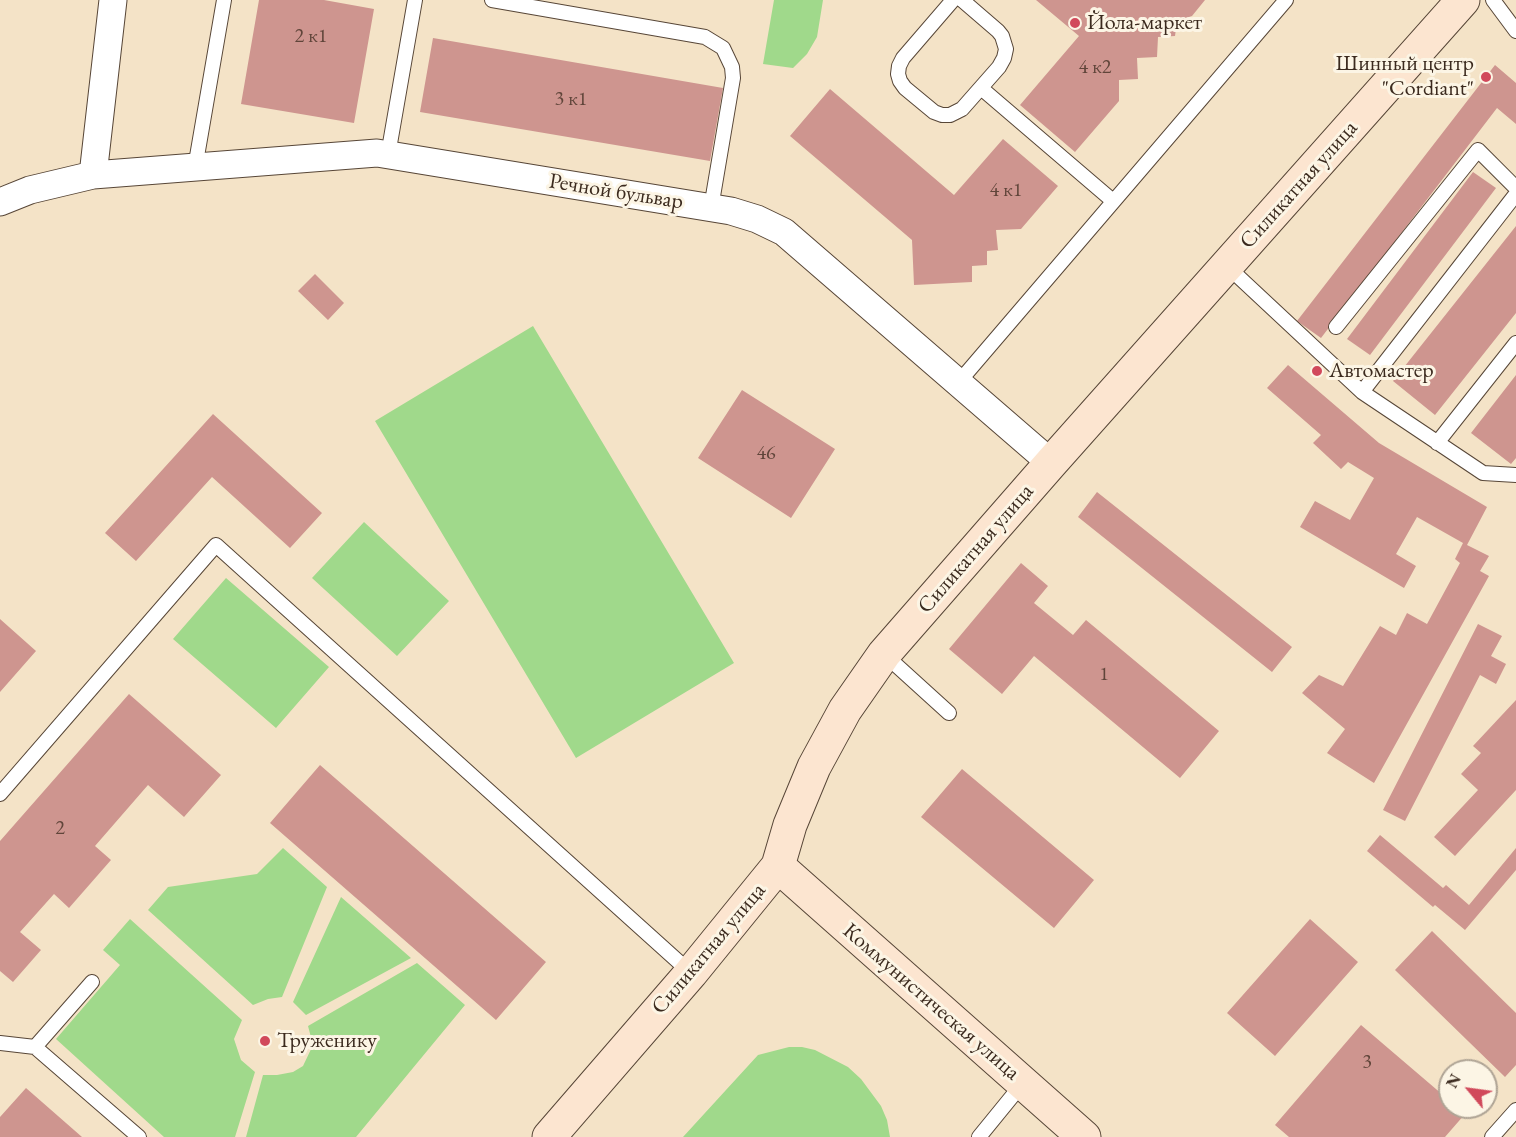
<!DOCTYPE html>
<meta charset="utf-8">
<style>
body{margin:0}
#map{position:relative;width:1516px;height:1137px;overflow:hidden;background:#f4e3c7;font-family:"EB Garamond",serif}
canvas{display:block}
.north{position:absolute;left:1438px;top:1059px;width:60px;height:60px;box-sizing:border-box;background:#fcf5e5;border:2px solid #afa495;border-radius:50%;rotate:299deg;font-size:16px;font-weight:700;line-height:24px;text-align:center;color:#3b2a1e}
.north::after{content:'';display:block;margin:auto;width:21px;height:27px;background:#d1495b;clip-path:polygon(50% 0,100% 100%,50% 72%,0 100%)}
</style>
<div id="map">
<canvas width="1516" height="1137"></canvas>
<div class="north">N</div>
</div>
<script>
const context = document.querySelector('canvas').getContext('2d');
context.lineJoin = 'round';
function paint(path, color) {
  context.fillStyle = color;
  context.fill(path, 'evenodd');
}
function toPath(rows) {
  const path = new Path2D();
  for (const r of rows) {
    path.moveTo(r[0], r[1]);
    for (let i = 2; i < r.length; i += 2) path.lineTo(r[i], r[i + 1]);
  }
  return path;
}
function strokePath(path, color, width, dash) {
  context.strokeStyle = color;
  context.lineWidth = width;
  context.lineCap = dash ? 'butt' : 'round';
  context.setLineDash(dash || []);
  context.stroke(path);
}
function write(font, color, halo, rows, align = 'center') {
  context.font = font + ' "EB Garamond",serif';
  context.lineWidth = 6;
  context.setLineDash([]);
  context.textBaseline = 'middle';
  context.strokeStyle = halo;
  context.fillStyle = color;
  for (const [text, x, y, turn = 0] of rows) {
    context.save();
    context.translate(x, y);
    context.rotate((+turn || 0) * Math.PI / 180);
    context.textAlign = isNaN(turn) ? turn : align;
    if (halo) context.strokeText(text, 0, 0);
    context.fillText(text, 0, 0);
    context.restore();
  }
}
const green = toPath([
 [774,0,823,0,817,37,807,54,793,68,763,64],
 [533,326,734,663,576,758,375,421],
 [364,522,449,601,397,656,312,578],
 [226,578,329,667,276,728,173,639],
 [283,848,327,887,282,997,268,999,253,1005,148,910,168,887,257,874],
 [341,897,411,958,306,1015,293,1002],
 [130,919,242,1020,234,1039,241,1060,255,1072,235,1137,164,1137,56,1039,120,965,103,950],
 [417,963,465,1005,356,1137,246,1137,263,1075,277,1075,293,1072,303,1066,313,1045,308,1026],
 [789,1047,802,1047,815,1050,848,1067,861,1079,881,1106,887,1120,890,1137,683,1137,758,1055]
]);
const building = toPath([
 [259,0,324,0,374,9,354,123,241,104],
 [1036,0,1205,0,1192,16,1177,21,1175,36,1158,37,1157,57,1137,58,1138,79,1119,80,1119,101,1075,152,1020,105,1079,36],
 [433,38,723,88,710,161,420,112],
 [1495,65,1516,83,1516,124,1497,108,1321,338,1297,321],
 [830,89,954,195,1003,139,1058,186,1021,229,996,230,998,250,987,251,987,265,972,266,972,282,914,285,912,240,790,136],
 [1473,172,1496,188,1370,355,1347,339],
 [1516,226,1516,313,1435,415,1393,381],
 [315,274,344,303,328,320,298,291],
 [1288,365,1379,443,1487,507,1467,545,1489,556,1480,571,1489,576,1374,783,1327,753,1345,729,1302,693,1319,675,1343,686,1380,626,1396,635,1407,613,1427,624,1460,563,1455,559,1463,543,1417,517,1396,554,1416,566,1404,588,1300,527,1315,501,1350,520,1374,478,1348,462,1341,469,1313,443,1321,435,1267,388],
 [1516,375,1516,458,1511,464,1471,433],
 [742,390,835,449,791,518,698,458],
 [213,414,322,513,290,548,212,477,136,561,105,533],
 [1097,492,1292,647,1272,672,1078,517],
 [1021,563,1048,586,1034,603,1073,635,1086,620,1219,731,1180,778,1034,656,1002,694,949,649],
 [0,619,36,651,0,692],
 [1478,624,1502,636,1491,656,1506,664,1496,684,1480,675,1405,821,1383,810],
 [129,694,221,775,184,817,148,785,95,846,111,860,69,908,54,894,20,932,41,950,13,982,0,971,0,841],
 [1516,700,1516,790,1455,856,1434,837,1478,790,1461,774,1481,753,1473,746],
 [320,765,546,962,496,1020,270,823],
 [962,769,1094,880,1054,928,921,817],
 [1380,835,1443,888,1446,885,1469,905,1516,848,1516,870,1465,930,1435,905,1433,907,1367,851],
 [1310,919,1358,962,1275,1056,1227,1013],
 [1432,931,1516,1013,1516,1065,1505,1077,1395,970],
 [1361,1025,1450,1101,1450,1107,1457,1107,1465,1114,1445,1137,1289,1137,1275,1125],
 [26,1088,82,1137,0,1137,0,1117]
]);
const lane = toPath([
 [492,0,705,37,723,48,732,67,733,78,711,208],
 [953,0,903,58,899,66,898,74,900,81,905,88,934,112,942,115,950,115,962,109,999,67,1004,58,1006,49,1002,36,998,31,962,0],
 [1493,0,1516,31],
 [981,88,1113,201],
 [388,155,415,0],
 [195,168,224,0],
 [1227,266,1362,392,1483,473,1516,475],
 [1336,327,1478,150,1516,188],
 [958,383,1286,0],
 [1362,392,1516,194],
 [1437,443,1516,343],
 [884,654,949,713],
 [0,794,216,545,691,973],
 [92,982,35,1047,139,1137],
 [0,1043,35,1047],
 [979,1137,1023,1083],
 [1492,1137,1516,1110]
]);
const street = toPath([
 [93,175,113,0],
 [0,202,30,190,93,175,377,153,731,211,757,219,784,232,1051,463]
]);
const secondary = toPath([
 [778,866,1084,1137],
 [549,1137,691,973,778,866,790,825,814,767,845,710,884,654,1051,463,1463,0]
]);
const markers = [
 [1075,23,6,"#d1495b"],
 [1486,77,6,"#d1495b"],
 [1317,371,6,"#d1495b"],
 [265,1041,6,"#d1495b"]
];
const numberNames = [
 ["2 к1",311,37],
 ["4 к2",1095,68],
 ["3 к1",571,100],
 ["4 к1",1006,191],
 ["46",766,454],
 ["1",1104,675],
 ["2",60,829],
 ["3",1367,1063]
];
const poiNames = [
 ["Йола-маркет",1087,23],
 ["Шинный центр",1474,64,"right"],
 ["\"Cordiant\"",1474,89,"right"],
 ["Автомастер",1329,371],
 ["Труженику",277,1041]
];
const streetNames = [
 ["Силикатная улица",1299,185,-48],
 ["Речной бульвар",616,192,9],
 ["Силикатная улица",976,549,-49],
 ["Силикатная улица",709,949,-50],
 ["Коммунистическая улица",931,1002,41]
];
paint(green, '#a0d98b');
paint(building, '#ce958f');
strokePath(lane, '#574637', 16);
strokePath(street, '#574637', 29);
strokePath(secondary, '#574637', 35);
strokePath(lane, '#fff', 14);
strokePath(street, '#fff', 27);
strokePath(secondary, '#fce5d0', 33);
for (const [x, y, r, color] of markers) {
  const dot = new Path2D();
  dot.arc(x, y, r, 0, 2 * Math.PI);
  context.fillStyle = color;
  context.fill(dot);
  strokePath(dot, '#fcf5e5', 2);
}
write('20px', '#60453a', null, numberNames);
write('22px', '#3b2a1e', '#fcf5e5', poiNames, 'left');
write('22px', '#3b2a1e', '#fcf5e5', streetNames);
</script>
